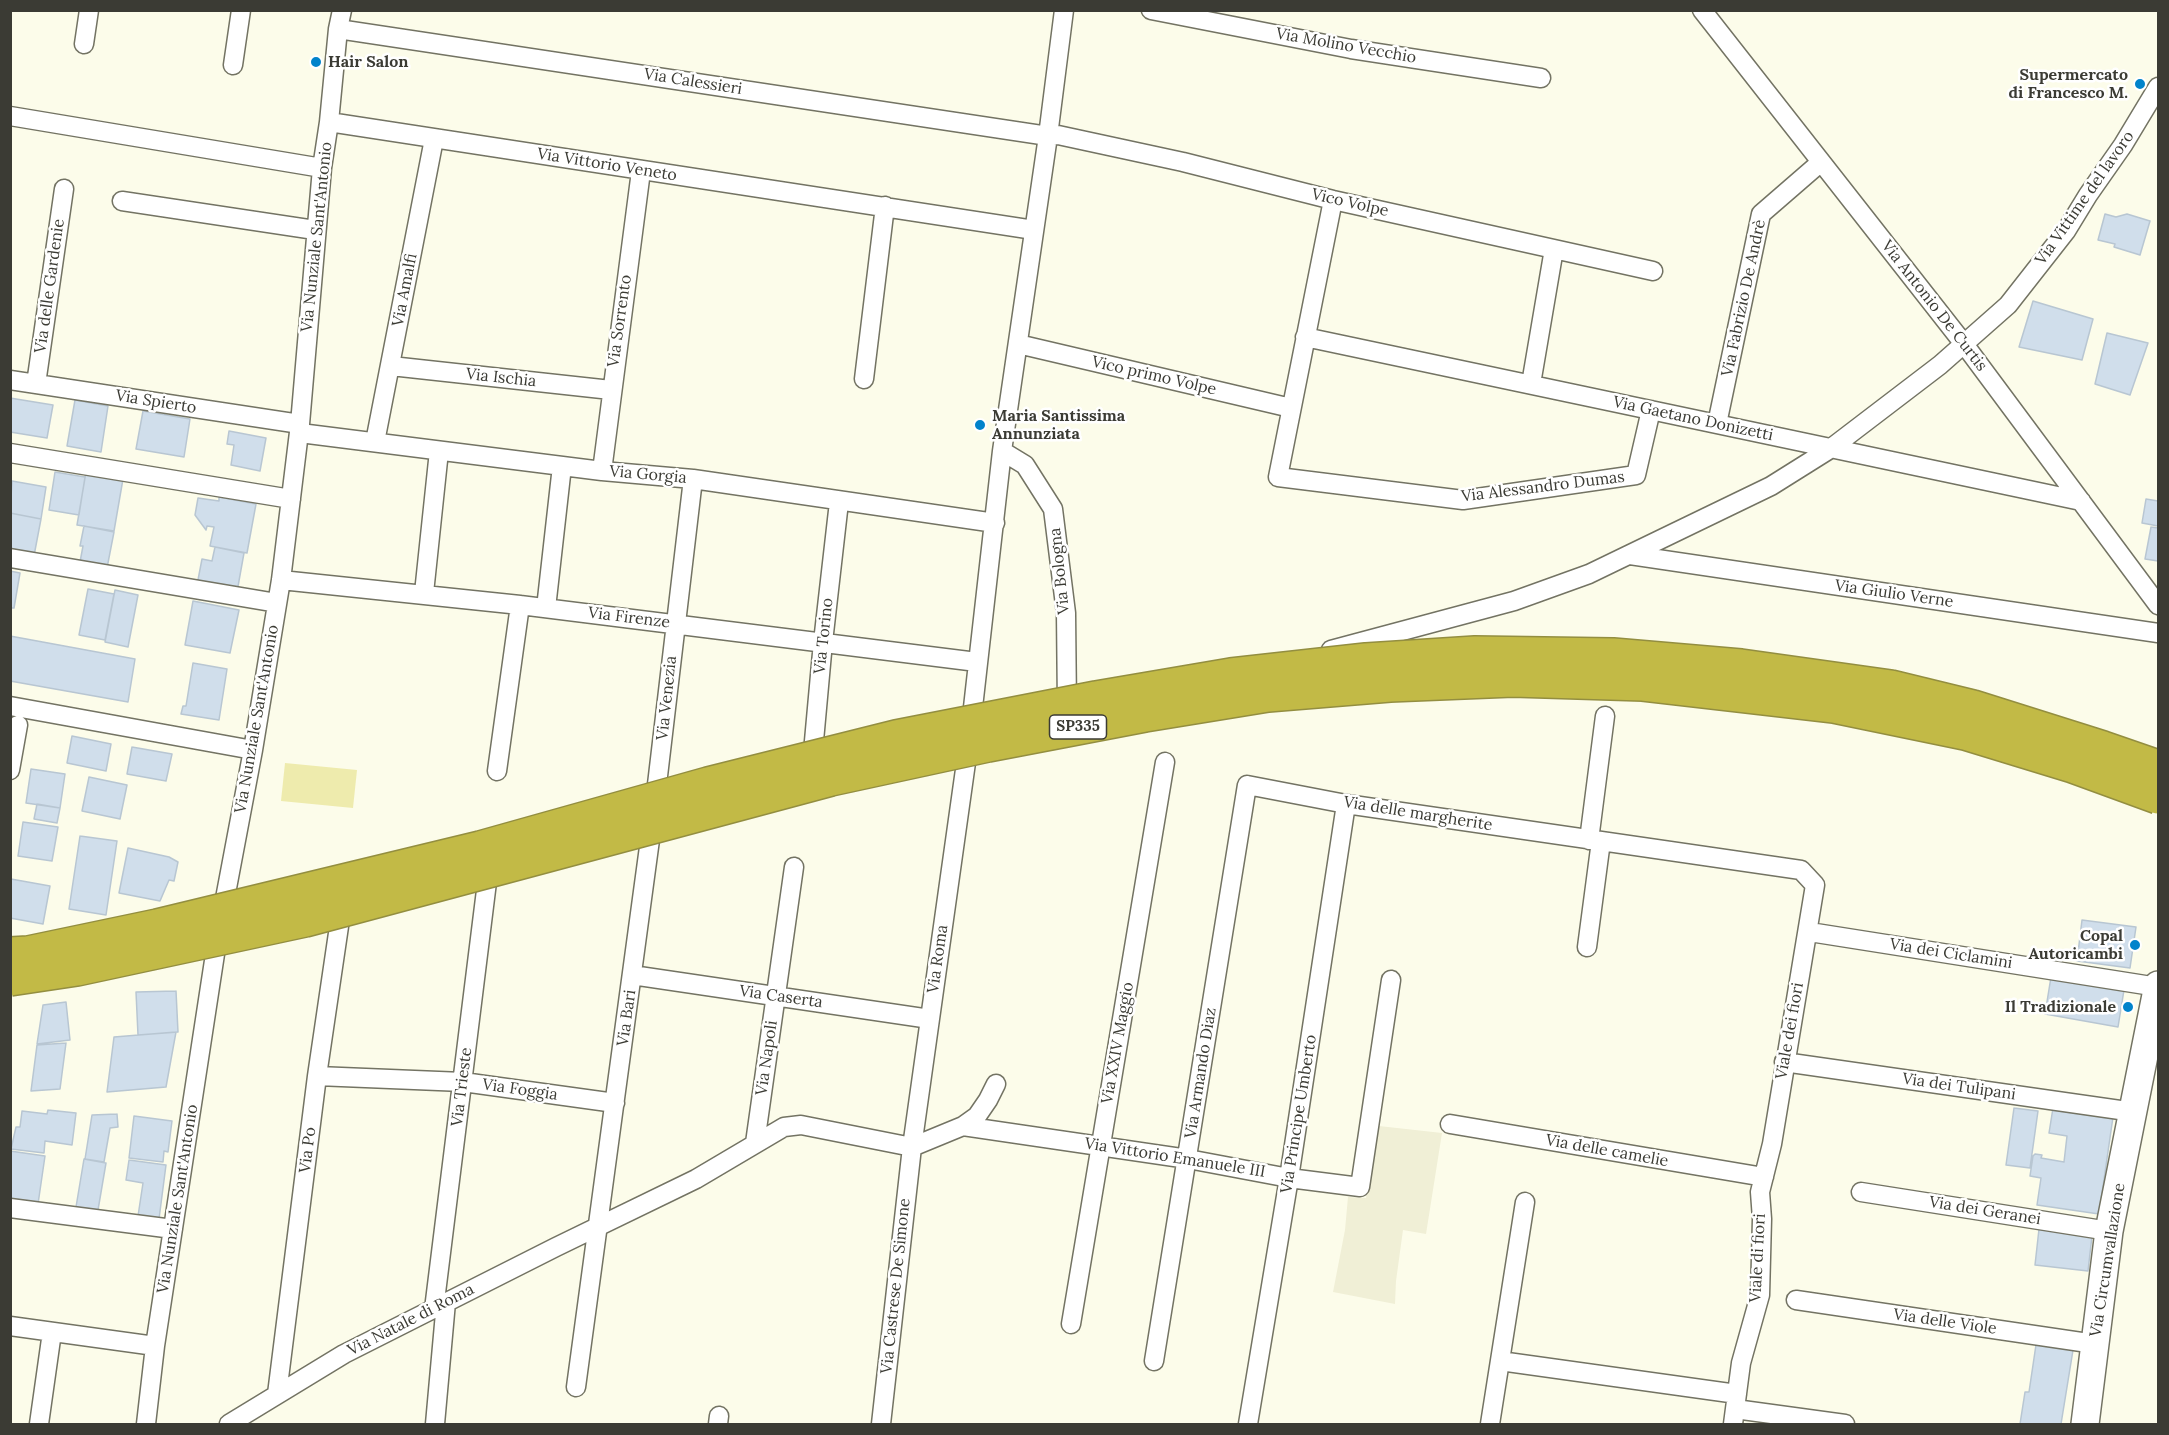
<!DOCTYPE html>
<meta charset="utf-8">
<style>
body{margin:0}
#map{position:relative;width:2169px;height:1435px;overflow:hidden;background:#fcfcea;font-family:Lora,serif}
canvas{display:block}
.frame{position:absolute;inset:0;border:12px solid #3b3b34;pointer-events:none}
</style>
<div id="map">
<canvas width="2169" height="1435"></canvas>
<div class="frame"></div>
</div>
<script>
const context = document.querySelector('canvas').getContext('2d');
context.lineJoin = 'round';
function paint(path, color) {
  context.fillStyle = color;
  context.fill(path, 'evenodd');
}
function toPath(rows) {
  const path = new Path2D();
  for (const r of rows) {
    path.moveTo(r[0], r[1]);
    for (let i = 2; i < r.length; i += 2) path.lineTo(r[i], r[i + 1]);
  }
  return path;
}
function strokePath(path, color, width, dash) {
  context.strokeStyle = color;
  context.lineWidth = width;
  context.lineCap = dash ? 'butt' : 'round';
  context.setLineDash(dash || []);
  context.stroke(path);
}
function write(font, color, halo, rows, align = 'center') {
  context.font = font + ' Lora,serif';
  context.lineWidth = 5;
  context.setLineDash([]);
  context.textBaseline = 'middle';
  context.strokeStyle = halo;
  context.fillStyle = color;
  for (const [text, x, y, turn = 0] of rows) {
    context.save();
    context.translate(x, y);
    context.rotate((+turn || 0) * Math.PI / 180);
    context.textAlign = isNaN(turn) ? turn : align;
    if (halo) context.strokeText(text, 0, 0);
    context.fillText(text, 0, 0);
    context.restore();
  }
}
const built = toPath([
 [1379,1126,1442,1133,1426,1234,1403,1230,1396,1281,1395,1304,1333,1292,1345,1230,1348,1197,1366,1198]
]);
const green = toPath([
 [285,763,357,770,353,808,281,801]
]);
const building = toPath([
 [2105,214,2116,217,2127,214,2150,221,2140,255,2114,247,2115,244,2098,240,2105,214],
 [2033,301,2093,319,2082,360,2019,347,2033,301],
 [2107,333,2148,343,2130,395,2095,384,2107,333],
 [10,398,53,405,47,438,10,432,10,398],
 [75,400,108,406,101,452,67,446,75,400],
 [143,411,190,419,184,457,136,449,143,411],
 [229,431,266,438,260,471,231,465,234,445,227,444,229,431],
 [55,472,85,477,79,515,49,510,55,472],
 [86,472,123,479,114,531,77,525,86,472],
 [12,481,46,487,41,519,10,513,12,481],
 [219,497,256,504,247,553,210,546,214,527,207,526,206,530,195,515,198,498,219,501,219,497],
 [2146,499,2158,501,2158,526,2142,523,2146,499],
 [10,513,41,519,33,561,10,557,10,513],
 [84,526,114,532,107,568,80,562,83,546,80,546,84,526],
 [2151,527,2158,528,2158,561,2145,559,2151,527],
 [215,547,244,553,237,592,197,585,202,559,212,561,215,547],
 [10,571,20,573,14,608,10,608,10,571],
 [88,589,114,594,105,640,79,635,88,589],
 [115,590,138,595,128,647,105,642,115,590],
 [193,601,239,610,230,653,185,645,193,601],
 [10,636,135,659,128,702,10,681,10,636],
 [193,663,227,669,219,720,181,714,183,706,186,706,193,663],
 [72,736,111,744,106,771,67,763,72,736],
 [132,747,172,754,166,781,127,774,132,747],
 [31,769,65,774,60,808,26,803,31,769],
 [89,777,127,785,120,819,82,811,89,777],
 [37,804,60,808,57,823,34,819,37,804],
 [23,822,58,827,52,861,18,856,23,822],
 [80,836,117,841,106,915,69,909,80,836],
 [128,848,169,857,178,862,174,881,169,880,160,901,119,893,128,848],
 [11,879,50,886,43,924,10,918,11,879],
 [2082,920,2136,927,2130,968,2077,961,2082,920],
 [2051,977,2124,990,2118,1027,2045,1014,2051,977],
 [176,991,178,1032,138,1035,136,992,176,991],
 [66,1002,70,1040,37,1044,43,1005,66,1002],
 [176,1032,166,1087,107,1092,114,1037,176,1032],
 [66,1043,60,1089,31,1091,37,1045,66,1043],
 [2014,1108,2038,1111,2030,1168,2006,1165,2014,1108],
 [2053,1108,2113,1117,2099,1214,2037,1205,2041,1178,2030,1176,2033,1156,2035,1154,2042,1155,2041,1158,2064,1162,2067,1136,2049,1133,2053,1108],
 [48,1110,76,1113,72,1145,45,1141,44,1153,11,1149,16,1127,20,1127,22,1111,47,1114,48,1110],
 [117,1114,118,1127,110,1128,104,1162,85,1159,92,1115,117,1114],
 [134,1116,172,1121,168,1152,164,1151,163,1162,129,1158,134,1116],
 [10,1151,45,1156,38,1204,10,1200,10,1151],
 [84,1159,106,1163,98,1210,76,1207,84,1159],
 [129,1160,166,1165,159,1219,138,1216,143,1183,126,1180,129,1160],
 [2039,1229,2092,1236,2088,1271,2035,1265,2039,1229],
 [2037,1338,2074,1344,2061,1424,2020,1424,2025,1392,2029,1392,2037,1338]
]);
const street = toPath([
 [1151,10,1351,49,1541,78],
 [1702,10,1964,344,2158,605],
 [338,29,1048,136,1058,135,1183,162,1333,200,1653,271],
 [84,44,89,10],
 [233,65,241,10],
 [10,116,322,168],
 [329,122,1034,230],
 [1333,200,1278,477,1463,500,1636,475,1651,410],
 [122,201,315,230],
 [1305,337,2081,501],
 [1018,344,1291,408],
 [391,366,611,390],
 [864,379,885,206],
 [10,380,300,424],
 [36,384,64,189],
 [1531,384,1554,249],
 [1717,424,1761,214,1821,162],
 [300,433,602,471,693,479,995,523],
 [375,442,434,139],
 [1002,451,1025,465,1053,509,1066,613,1067,709],
 [10,453,291,499],
 [602,471,641,171],
 [1630,555,2158,633],
 [10,558,277,603],
 [281,580,520,605,977,662],
 [424,593,439,451],
 [546,608,562,466],
 [1331,650,1514,601,1589,574,1771,486,1830,449,1940,365,2008,305,2066,231,2088,195,2123,145,2158,87],
 [10,706,253,750],
 [812,763,823,642,839,502],
 [10,770,18,725],
 [497,771,520,605],
 [1589,840,1605,716],
 [1816,933,2158,987],
 [1587,947,1601,841],
 [632,975,930,1019],
 [1784,1062,2134,1112],
 [317,1076,463,1082,615,1103],
 [1450,1124,1764,1177],
 [963,1126,977,1116,988,1100,996,1084],
 [755,1143,794,867],
 [912,1147,963,1126,1188,1159,1289,1178,1360,1187,1391,980],
 [1861,1192,2109,1231],
 [10,1208,173,1229],
 [1796,1300,2095,1344],
 [434,1309,489,866],
 [1071,1324,1165,762],
 [10,1326,155,1346],
 [1154,1361,1247,785,1346,804,1801,870,1815,885,1772,1144,1760,1192,1762,1219,1760,1295,1741,1363,1733,1424],
 [1500,1361,1737,1394],
 [576,1387,654,810,693,479],
 [277,1394,317,1076,342,906],
 [1735,1409,1845,1424],
 [39,1424,52,1332],
 [146,1424,155,1346,217,941,253,750,281,580,300,424,322,168,329,122,338,29,342,10],
 [229,1424,344,1354,556,1247,696,1179,784,1127,801,1125,912,1147],
 [435,1424,446,1302],
 [718,1424,719,1416],
 [881,1424,912,1147,970,734,1002,451,1048,136,1064,10],
 [1248,1424,1289,1178,1346,804],
 [1490,1424,1525,1202]
]);
const secondary = toPath([
 [2085,1424,2109,1231,2158,985]
]);
const highwayBridge = toPath([
 [10,954,28,953,157,926,480,848,708,784,896,737,1096,698,1231,675,1366,660,1475,653,1613,655,1741,666,1891,687,1973,707,2103,748,2158,767],
 [10,979,77,969,305,920,831,779,988,745,1145,715,1268,695,1390,685,1513,680,1643,684,1834,706,1965,733,2073,766,2158,797]
]);
const markers = [
 [316,62,6,"#0183cb"],
 [2140,84,6,"#0183cb"],
 [980,425,6,"#0183cb"],
 [2135,945,6,"#0183cb"],
 [2128,1007,6,"#0183cb"]
];
const shields = [
 [1078,727,57]
];
const shieldNames = [
 ["SP335",1078,727]
];
const streetNames = [
 ["Via Molino Vecchio",1346,46,10],
 ["Via Calessieri",693,82,9],
 ["Via Vittorio Veneto",607,165,9],
 ["Via Vittime del lavoro",2085,198,-55],
 ["Vico Volpe",1350,203,13],
 ["Via Nunziale Sant'Antonio",317,237,-84],
 ["Via delle Gardenie",50,286,-82],
 ["Via Amalfi",405,290,-79],
 ["Via Fabrizio De Andrè",1744,298,-78],
 ["Via Antonio De Curtis",1934,306,52],
 ["Via Sorrento",620,321,-82],
 ["Vico primo Volpe",1154,376,13],
 ["Via Ischia",501,378,6],
 ["Via Spierto",156,402,9],
 ["Via Gaetano Donizetti",1693,419,12],
 ["Via Gorgia",648,475,5],
 ["Via Alessandro Dumas",1543,487,-7],
 ["Via Bologna",1060,571,-96],
 ["Via Giulio Verne",1894,594,8],
 ["Via Firenze",629,618,7],
 ["Via Torino",824,636,-84],
 ["Via Venezia",667,698,-84],
 ["Via Nunziale Sant'Antonio",257,719,-80],
 ["Via delle margherite",1418,814,9],
 ["Via dei Ciclamini",1951,954,9],
 ["Via Roma",938,959,-82],
 ["Via Caserta",781,997,8],
 ["Via Bari",627,1018,-82],
 ["Viale dei fiori",1790,1031,-80],
 ["Via XXIV Maggio",1118,1043,-80],
 ["Via Napoli",767,1058,-82],
 ["Via Armando Diaz",1201,1073,-81],
 ["Via Trieste",462,1087,-83],
 ["Via dei Tulipani",1959,1087,8],
 ["Via Foggia",520,1090,8],
 ["Via Principe Umberto",1299,1114,-81],
 ["Via Po",308,1150,-83],
 ["Via delle camelie",1607,1151,10],
 ["Via Vittorio Emanuele III",1175,1158,9],
 ["Via Nunziale Sant'Antonio",178,1199,-81],
 ["Via dei Geranei",1985,1211,9],
 ["Viale di fiori",1758,1258,-87],
 ["Via Circumvallazione",2108,1260,-81],
 ["Via Castrese De Simone",896,1286,-84],
 ["Via Natale di Roma",411,1320,-27],
 ["Via delle Viole",1945,1322,8]
];
const poiNames = [
 ["Hair Salon",328,62,"left"],
 ["Supermercato",2128,75],
 ["di Francesco M.",2128,93],
 ["Maria Santissima",992,416,"left"],
 ["Annunziata",992,434,"left"],
 ["Copal",2123,936],
 ["Autoricambi",2123,954],
 ["Il Tradizionale",2116,1007]
];
paint(built, '#f0efd6');
paint(green, '#eeebad');
paint(building, '#d0deeb');
strokePath(building, '#b8c6d2', 1.5);
strokePath(street, '#737363', 21);
strokePath(secondary, '#737363', 30);
strokePath(street, '#fff', 18);
strokePath(secondary, '#fff', 27);
strokePath(highwayBridge, '#938e40', 36, []);
strokePath(highwayBridge, '#c2ba46', 33);
for (const [x, y, r, color] of markers) {
  const dot = new Path2D();
  dot.arc(x, y, r, 0, 2 * Math.PI);
  context.fillStyle = color;
  context.fill(dot);
  strokePath(dot, '#fff', 2);
}
for (const [x, y, w] of shields) {
  const box = new Path2D();
  box.roundRect(x - w / 2, y - 12, w, 24, 4.5);
  context.fillStyle = '#fff';
  context.fill(box);
  strokePath(box, '#3b3b34', 1.5);
}
write('bold 15px', '#3b3b34', null, shieldNames);
write('16px', '#3b3b34', '#fff', streetNames);
write('bold 16px', '#3b3b34', '#fff', poiNames, 'right');
</script>
